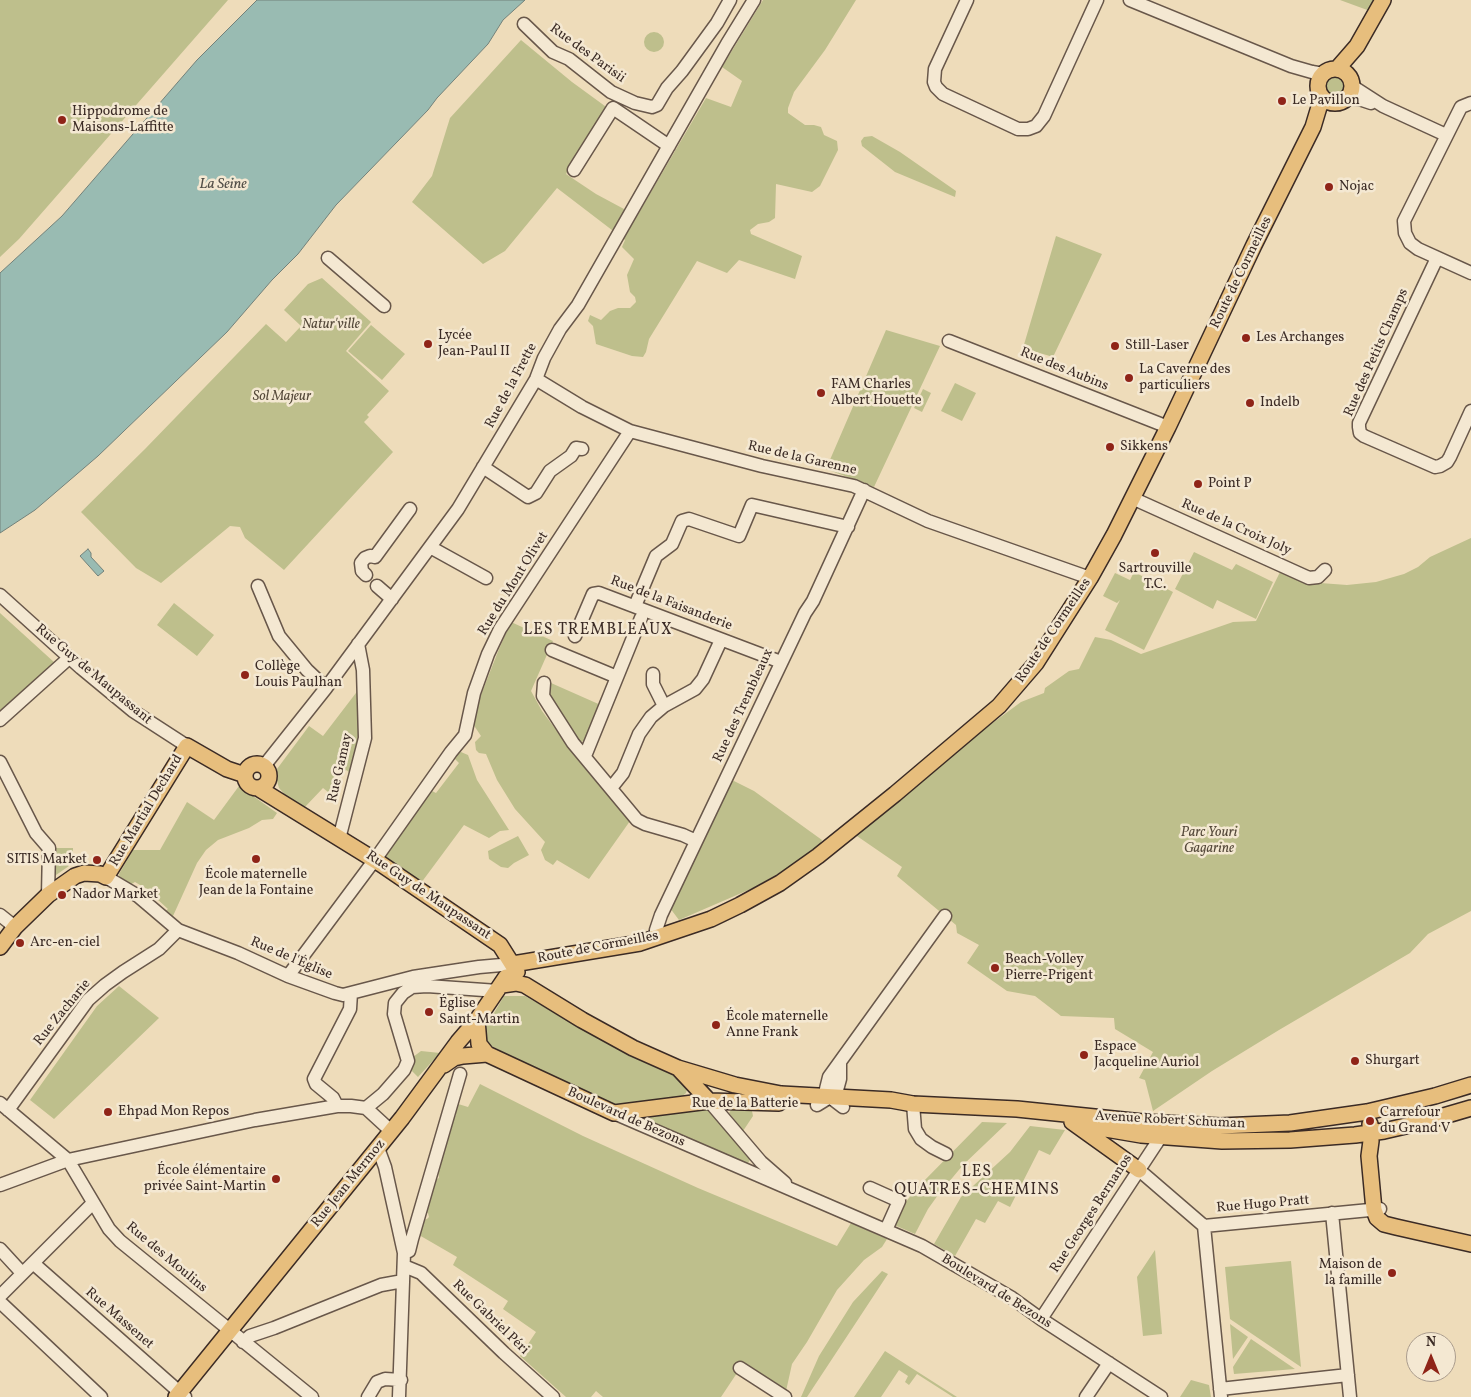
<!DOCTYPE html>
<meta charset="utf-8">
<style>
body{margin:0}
#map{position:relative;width:1471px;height:1397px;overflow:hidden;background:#eedcba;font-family:Vollkorn,serif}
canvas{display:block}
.north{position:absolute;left:1406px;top:1332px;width:50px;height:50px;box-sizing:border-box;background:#f4e8d2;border:1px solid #aa9c8d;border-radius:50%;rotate:0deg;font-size:14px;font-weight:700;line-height:20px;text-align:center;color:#3b2b25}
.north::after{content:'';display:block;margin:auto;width:18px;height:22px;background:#8f2418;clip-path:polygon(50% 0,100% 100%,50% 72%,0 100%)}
</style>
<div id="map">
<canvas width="1471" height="1397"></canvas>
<div class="north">N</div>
</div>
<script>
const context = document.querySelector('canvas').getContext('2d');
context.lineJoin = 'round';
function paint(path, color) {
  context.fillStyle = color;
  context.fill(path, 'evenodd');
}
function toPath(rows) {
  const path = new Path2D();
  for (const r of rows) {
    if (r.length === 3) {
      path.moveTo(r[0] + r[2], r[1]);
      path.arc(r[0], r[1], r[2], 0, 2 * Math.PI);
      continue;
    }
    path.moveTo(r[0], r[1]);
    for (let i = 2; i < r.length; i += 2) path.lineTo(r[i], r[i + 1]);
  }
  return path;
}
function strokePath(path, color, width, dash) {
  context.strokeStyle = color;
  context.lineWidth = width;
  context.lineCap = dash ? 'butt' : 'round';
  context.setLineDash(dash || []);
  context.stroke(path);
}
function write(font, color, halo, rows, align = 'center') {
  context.font = font + ' Vollkorn,serif';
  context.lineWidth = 5;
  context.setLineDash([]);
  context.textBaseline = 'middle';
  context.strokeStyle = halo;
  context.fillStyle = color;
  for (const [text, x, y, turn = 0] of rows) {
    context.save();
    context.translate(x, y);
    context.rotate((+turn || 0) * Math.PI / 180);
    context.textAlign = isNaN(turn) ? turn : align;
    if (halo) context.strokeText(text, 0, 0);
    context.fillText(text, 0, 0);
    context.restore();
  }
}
const green = toPath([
 [0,0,228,0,19,239,0,257],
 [763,0,856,0,825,50,794,92,788,108,788,113,805,125,814,125,821,127,824,135,837,141,838,150,820,186,812,192,776,184,775,218,769,222,758,224,750,230,751,234,802,256,795,279,739,260,727,273,697,261,649,339,646,352,643,357,632,356,596,344,593,326,588,321,590,315,601,320,610,311,618,308,630,308,636,302,635,297,630,292,627,275,634,259,622,247,625,240,557,188,505,251,483,264,412,202,432,176,450,118,521,40,572,82,609,109,566,174,596,194,637,216,706,98,731,107,742,81,722,67],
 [1340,0,1376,0,1370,11],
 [654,42,10],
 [1335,86,12],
 [872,136,900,152,956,191,955,197,895,172,862,146,861,141,864,137],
 [1056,236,1102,254,1053,357,1023,348],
 [322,278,371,322,346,351,389,391,367,415,369,417,364,422,393,452,284,570,245,538,240,527,230,526,161,583,136,568,81,512,145,449,266,324,286,342,301,326,284,310,308,284],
 [371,325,405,354,382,380,348,351],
 [886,330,940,346,874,487,826,469],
 [955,383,976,393,962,421,941,411],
 [923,389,931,393,922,412,914,408],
 [1471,538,1471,911,1428,934,1410,953,1279,1030,1212,1071,1153,1111,1145,1080,1139,1078,1153,1052,1115,1029,1114,1018,1061,1016,1035,996,1007,991,967,963,979,945,957,933,956,925,897,876,902,867,854,834,975,736,1021,702,1044,693,1045,688,1069,671,1079,669,1095,637,1111,640,1141,654,1233,622,1256,621,1281,570,1307,582,1347,585,1376,582,1404,574,1418,567,1430,557],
 [1194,552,1232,570,1236,564,1273,582,1256,619,1217,600,1213,609,1175,589],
 [1134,572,1173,592,1144,650,1105,630,1120,600,1117,603,1103,596,1115,573,1130,580],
 [174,603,214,635,197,656,157,625],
 [0,613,55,663,0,711],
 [511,622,553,641,531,691,542,711,571,750,630,821,589,879,557,860,553,865,545,860,541,850,545,842,515,809,497,780,486,754,479,753,476,750,475,742,481,736,473,724,479,700,499,649],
 [551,683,603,706,585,741,579,742,548,693],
 [359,689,362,736,354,775,346,770,328,792,323,788,304,808,288,798,279,788,277,781,277,769,309,726,323,736],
 [461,752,468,755,477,780,509,830,500,831,489,838,464,825,421,883,386,860,386,854,432,791,436,793,459,763,453,757],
 [732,780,754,791,822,840,820,845,783,871,753,888,679,920,670,908],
 [239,786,277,813,273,819,262,820,249,828,218,840,206,850,197,863,173,916,169,917,164,912,168,909,145,888,135,882,128,886,120,882,119,874,133,850,160,850,187,802,214,820],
 [518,836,529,855,514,863,508,868,501,867,489,859,488,851],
 [56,848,73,848,73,856,77,861,71,862,64,855,57,855],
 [53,858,62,858,69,866,56,875,50,875],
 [119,986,159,1018,54,1119,30,1100,97,1006],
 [504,996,525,996,599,1038,683,1079,688,1086,686,1093,678,1100,626,1107,614,1105,523,1063,488,1044,484,1030],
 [421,1051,440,1053,418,1077,409,1068,413,1057],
 [480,1084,583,1136,698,1188,837,1246,851,1223,887,1239,882,1247,864,1260,837,1290,807,1342,792,1364,786,1391,743,1364,721,1397,603,1397,596,1391,591,1397,566,1397,520,1356,536,1332,503,1309,508,1301,453,1265,457,1257,419,1235,423,1220,427,1219,429,1217,428,1213,425,1211,435,1180,439,1178,438,1172,452,1120,456,1115,455,1103,468,1107],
 [708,1106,751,1158,747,1165,649,1122,651,1115],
 [731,1110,752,1111,753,1116,743,1131,729,1113],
 [982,1122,1007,1123,963,1165,938,1195,928,1209,915,1234,892,1224,904,1204,918,1187],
 [1030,1126,1065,1130,1050,1155,1039,1150,1010,1207,998,1201,985,1223,976,1219,955,1256,934,1244,961,1197,1010,1152],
 [1155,1250,1162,1334,1143,1336,1137,1277],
 [1291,1261,1301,1367,1230,1319,1225,1267],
 [882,1271,888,1274,807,1397,801,1397,819,1356,853,1302],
 [1230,1324,1248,1337,1233,1359],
 [1251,1339,1295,1369,1234,1374,1233,1367],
 [885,1351,957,1397,953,1397,917,1374,909,1385,905,1382,908,1376,899,1370,881,1397,854,1397],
 [1191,1380,1209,1385,1211,1397,1180,1397]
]);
const water = toPath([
 [257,0,525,0,503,20,488,44,437,98,428,110,336,205,298,254,272,280,227,332,98,456,35,510,0,533,0,273,62,216,197,60,257,0],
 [88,549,91,553,91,557,104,571,98,576,80,556,88,549]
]);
const minor = toPath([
 [967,0,935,69,934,82,936,87,943,94,1018,129,1028,129,1036,126,1044,116,1097,0],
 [1130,0,1291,66,1312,72,1324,74],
 [524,24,553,52,569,59,611,92,635,103,652,107,657,105,667,88,682,71,717,23,730,0],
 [1352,86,1383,106,1446,135],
 [1346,98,1359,99,1371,103],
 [1471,103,1461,107,1404,221,1405,233,1410,243,1418,249,1471,273],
 [574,170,613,108,669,146],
 [328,258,384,306],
 [1437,258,1359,423,1359,427,1360,433,1364,436,1435,467,1440,466,1447,462,1450,457,1471,411],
 [949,341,1168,427],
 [536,379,582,407,630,431,762,466,854,486,928,521,1090,578],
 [483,467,528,497,536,493,550,471,571,456,576,448,582,449],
 [1132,498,1309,578,1318,577,1325,570],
 [430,547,486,578],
 [366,575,362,571,361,563,365,558,370,556,375,557,410,509],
 [258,586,279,636,307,670,326,688],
 [377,586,392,599],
 [0,595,81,668,133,711,187,746],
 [635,606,656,556,672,544,682,521,689,519,739,536,752,505,848,527],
 [575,636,593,594,599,593,781,662],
 [552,650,617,677],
 [653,674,653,684,664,706],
 [544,683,543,696,573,743,637,820,645,824,683,835,696,841],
 [0,720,69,658],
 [585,756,641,618],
 [0,762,36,833,49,848,48,895],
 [264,766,326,688,458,509,536,379,544,358,560,329,578,305,727,44,754,0],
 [611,788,623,773,639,734,651,717,664,706,695,689,703,679,721,640],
 [339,839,365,738,363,670,358,644],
 [106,877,138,896,178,930,238,953,288,976,335,993,343,995,413,977,479,967,513,964],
 [0,915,15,927],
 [657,938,656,930,661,915,805,613,813,601,864,490],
 [288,976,379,854,451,752,465,735,474,693,488,654,500,629,630,431],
 [709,1101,761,1162,785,1183],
 [0,1103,68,1160,109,1229,120,1241,312,1397],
 [913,1104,915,1129,921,1139,932,1147,946,1154],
 [817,1105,830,1097,837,1090,840,1079,840,1062],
 [337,1106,333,1098,316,1084,314,1079,350,1009,351,993],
 [843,1107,830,1097,827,1093,826,1089,829,1077,945,916],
 [366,1108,383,1094,404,1070,408,1061,394,1014,395,1003,403,993,412,987,427,986,498,991],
 [8,1110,88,1000,105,985,123,972,159,949,178,930],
 [614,1113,922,1246,1012,1298,1041,1319,1161,1397],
 [378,1148,385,1167,404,1253,399,1397],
 [1139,1170,1204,1226,1380,1209],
 [0,1185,68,1160,255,1120,337,1106,351,1106,366,1108,391,1131],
 [870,1188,899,1201,886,1230],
 [1332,1213,1350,1397],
 [1204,1226,1221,1397],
 [0,1249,22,1273],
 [404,1253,409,1251,412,1239,460,1074],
 [33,1263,185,1397],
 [404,1266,421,1273,504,1353,553,1397],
 [0,1296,93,1203],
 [0,1302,101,1397],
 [1041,1319,1156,1144,1161,1136,1161,1129],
 [243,1342,250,1336,274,1328,381,1285,403,1281],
 [740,1368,785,1397],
 [1220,1389,1348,1375],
 [368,1397,377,1382,385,1379,401,1380],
 [1086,1397,1109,1363]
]);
const major = toPath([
 [1337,69,1357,46,1383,0],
 [1335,86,17],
 [257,776,12],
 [258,788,381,864,500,945,517,972],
 [0,947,15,927,48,895,75,876,84,873,100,874,106,877,187,746,227,769,245,775],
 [513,964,640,943,711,919,740,905,780,883,818,856,895,794,999,706,1036,663,1090,578,1114,535,1168,427,1254,245,1313,127,1322,97],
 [502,985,516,983,525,985,582,1020,633,1048,678,1068,735,1085,781,1094,891,1100,913,1104,1017,1109,1143,1122,1220,1126,1290,1123,1367,1112,1435,1096,1471,1085],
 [477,1020,479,1044,487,1054],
 [444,1065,454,1058,463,1056,487,1054,614,1113,709,1101,779,1103],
 [680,1070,709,1101],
 [1072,1122,1139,1170],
 [1370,1124,1371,1141,1369,1156,1374,1210,1377,1218,1384,1224,1396,1227,1471,1244],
 [1094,1127,1141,1135,1222,1141,1290,1140,1355,1135,1384,1131,1423,1122,1471,1108],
 [176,1397,402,1118,458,1042,477,1020,506,977]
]);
const markers = [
 [1282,101,5,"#8f2418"],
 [62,120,5,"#8f2418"],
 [1329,187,5,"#8f2418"],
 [1246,338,5,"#8f2418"],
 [428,344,5,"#8f2418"],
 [1115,346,5,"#8f2418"],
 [1129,378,5,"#8f2418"],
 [821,393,5,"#8f2418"],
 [1250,403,5,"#8f2418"],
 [1110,447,5,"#8f2418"],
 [1198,484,5,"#8f2418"],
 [1155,553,5,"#8f2418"],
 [245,675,5,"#8f2418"],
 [256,859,5,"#8f2418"],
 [97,860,5,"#8f2418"],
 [62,895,5,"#8f2418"],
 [20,943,5,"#8f2418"],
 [995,968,5,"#8f2418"],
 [429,1012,5,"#8f2418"],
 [716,1025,5,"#8f2418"],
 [1084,1055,5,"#8f2418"],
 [1355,1061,5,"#8f2418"],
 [108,1112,5,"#8f2418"],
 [1370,1121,5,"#8f2418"],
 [276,1179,5,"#8f2418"],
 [1392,1273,5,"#8f2418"]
];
const streetNames = [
 ["Rue des Parisii",587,54,36],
 ["Route de Cormeilles",1242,273,-64],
 ["Rue des Petits Champs",1377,353,-66],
 ["Rue des Aubins",1064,370,22],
 ["Rue de la Frette",512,386,-62],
 ["Rue de la Garenne",802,459,13],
 ["Rue de la Croix Joly",1236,528,24],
 ["Rue du Mont Olivet",514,584,-58],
 ["Rue de la Faisanderie",671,604,21],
 ["Route de Cormeilles",1054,631,-56],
 ["Rue Guy de Maupassant",93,675,40],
 ["Rue des Trembleaux",744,706,-65],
 ["Rue Gamay",341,768,-77],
 ["Rue Martial Dechard",147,811,-59],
 ["Rue Guy de Maupassant",428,896,34],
 ["Route de Cormeilles",598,948,-11],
 ["Rue de l'Église",291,959,23],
 ["Rue Zacharie",63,1013,-51],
 ["Rue de la Batterie",745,1104],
 ["Boulevard de Bezons",626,1118,24],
 ["Avenue Robert Schuman",1170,1121,3],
 ["Rue Jean Mermoz",349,1184,-51],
 ["Rue Hugo Pratt",1263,1205,-5],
 ["Rue Georges Bernanos",1092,1214,-57],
 ["Rue des Moulins",166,1258,40],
 ["Boulevard de Bezons",996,1292,32],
 ["Rue Gabriel Péri",490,1318,44],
 ["Rue Massenet",119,1319,41]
];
const poiNames = [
 ["Le Pavillon",1292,101],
 ["Hippodrome de",72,112],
 ["Maisons-Laffitte",72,128],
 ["Nojac",1339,187],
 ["Lycée",438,336],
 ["Jean-Paul II",438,352],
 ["Les Archanges",1256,338],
 ["Still-Laser",1125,346],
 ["La Caverne des",1139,370],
 ["particuliers",1139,386],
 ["FAM Charles",831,385],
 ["Albert Houette",831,401],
 ["Indelb",1260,403],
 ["Sikkens",1120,447],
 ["Point P",1208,484],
 ["Sartrouville",1155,569,"center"],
 ["T.C.",1155,585,"center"],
 ["Collège",255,667],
 ["Louis Paulhan",255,683],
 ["SITIS Market",87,860,"right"],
 ["École maternelle",256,875,"center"],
 ["Jean de la Fontaine",256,891,"center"],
 ["Nador Market",72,895],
 ["Arc-en-ciel",30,943],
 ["Beach-Volley",1005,960],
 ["Pierre-Prigent",1005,976],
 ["Église",439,1004],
 ["Saint-Martin",439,1020],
 ["École maternelle",726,1017],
 ["Anne Frank",726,1033],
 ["Espace",1094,1047],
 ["Jacqueline Auriol",1094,1063],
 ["Shurgart",1365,1061],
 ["Ehpad Mon Repos",118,1112],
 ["Carrefour",1380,1113],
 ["du Grand V",1380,1129],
 ["École élémentaire",266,1171,"right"],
 ["privée Saint-Martin",266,1187,"right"],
 ["Maison de",1382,1265,"right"],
 ["la famille",1382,1281,"right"]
];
const parkNames = [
 ["Natur'ville",331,325],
 ["Sol Majeur",282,397],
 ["Parc Youri",1209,833],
 ["Gagarine",1209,849]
];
const waterNames = [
 ["La Seine",223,185]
];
const quarterNames = [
 ["LES TREMBLEAUX",598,631],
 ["LES",977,1173],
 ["QUATRES-CHEMINS",977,1191]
];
paint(green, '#bebf8c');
paint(water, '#99bbb2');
strokePath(water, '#73817a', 1);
strokePath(minor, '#68574a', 15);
strokePath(major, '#3b2b25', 18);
strokePath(minor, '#f4e8d2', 12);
strokePath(major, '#e7be7d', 15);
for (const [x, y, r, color] of markers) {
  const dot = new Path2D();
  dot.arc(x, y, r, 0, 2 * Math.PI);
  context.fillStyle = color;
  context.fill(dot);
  strokePath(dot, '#f4e8d2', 2);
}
write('14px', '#3b2b25', '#f4e8d2', streetNames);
write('14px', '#3b2b25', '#f4e8d2', poiNames, 'left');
write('italic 14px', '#55493a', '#f4e8d2', parkNames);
write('italic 15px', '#524f48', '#f4e8d2', waterNames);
context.letterSpacing = '1px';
write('16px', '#3b2b25', '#f4e8d2', quarterNames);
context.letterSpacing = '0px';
</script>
